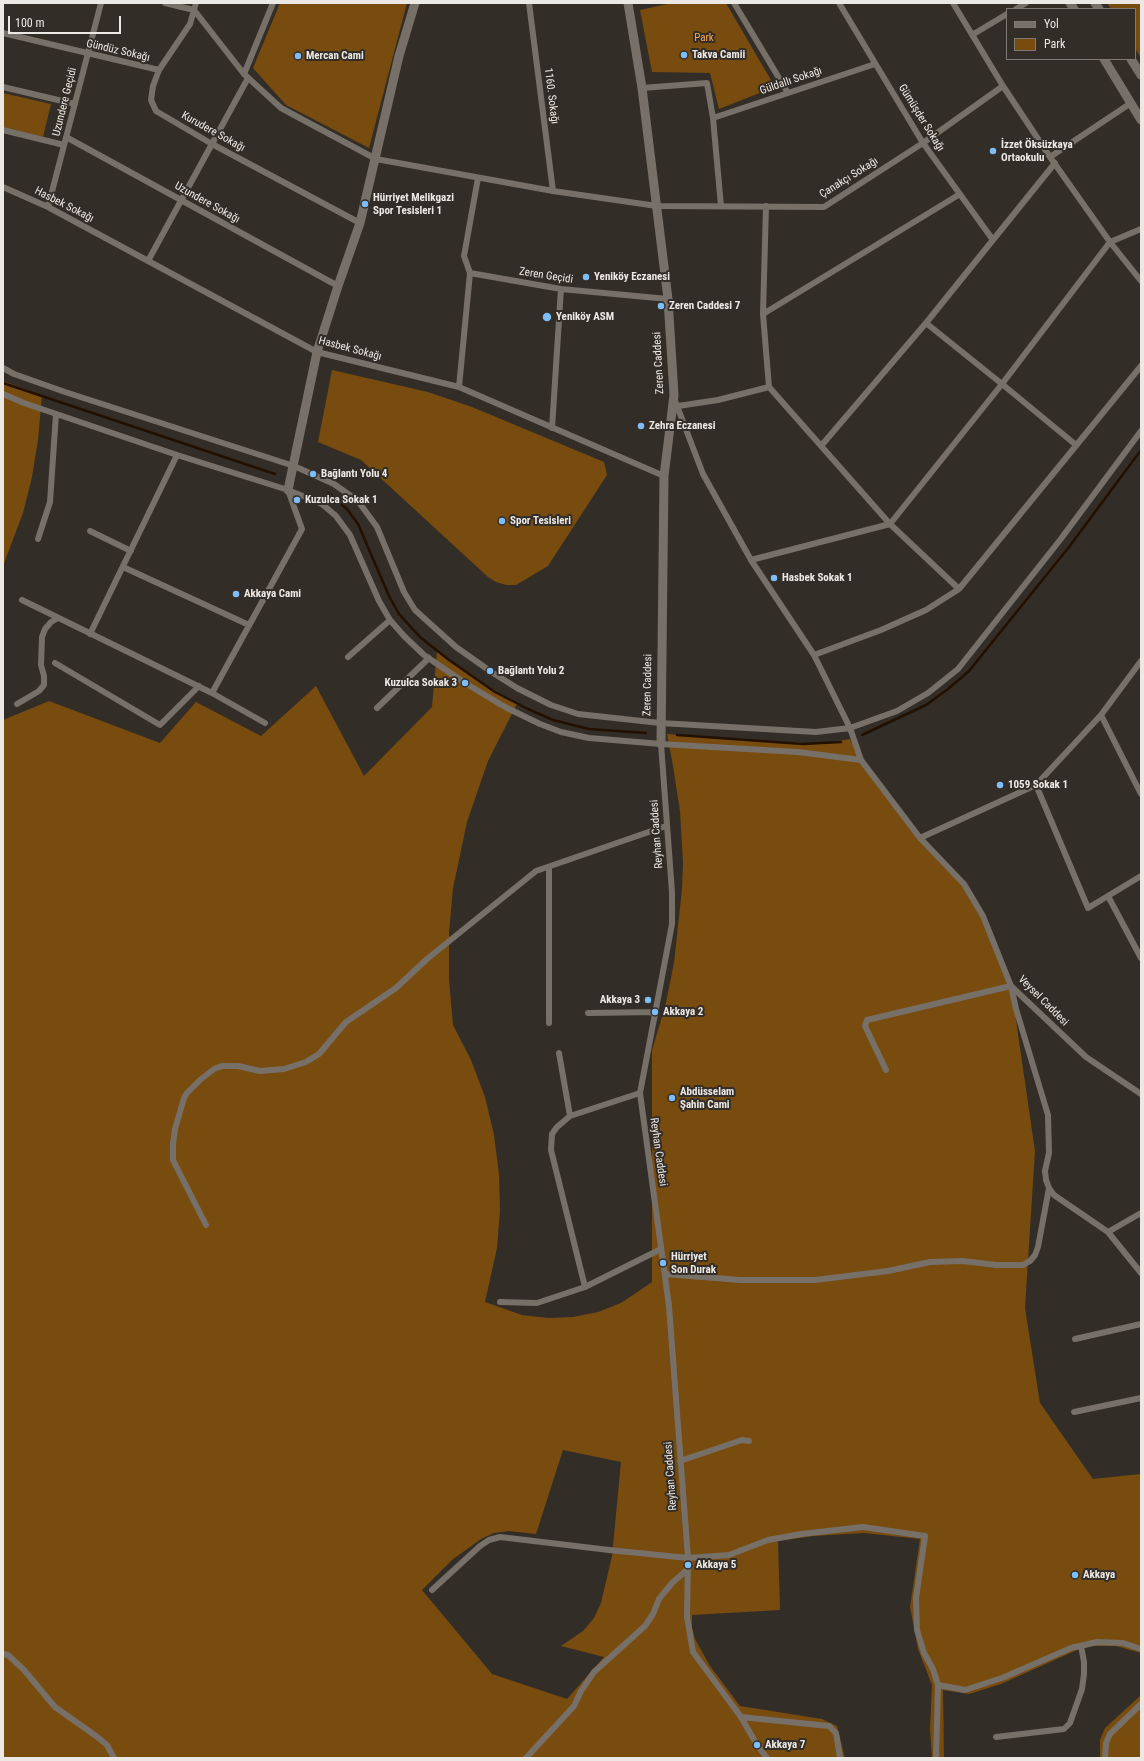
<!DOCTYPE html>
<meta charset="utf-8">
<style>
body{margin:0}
#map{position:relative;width:1144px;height:1761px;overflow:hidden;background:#332d27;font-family:"Roboto Condensed",sans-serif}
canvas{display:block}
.frame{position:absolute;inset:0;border:4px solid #ece8e4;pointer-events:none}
.legend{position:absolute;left:1006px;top:8px;width:130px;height:52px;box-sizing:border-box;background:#332d27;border:1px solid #7d7873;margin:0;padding:5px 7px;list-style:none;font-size:12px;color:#ece8e4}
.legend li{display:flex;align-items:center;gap:8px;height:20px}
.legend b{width:20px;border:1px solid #7d7873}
.scale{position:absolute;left:8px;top:16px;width:113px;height:18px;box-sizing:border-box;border:2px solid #ece8e4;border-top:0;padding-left:5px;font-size:12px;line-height:14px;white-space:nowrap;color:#ece8e4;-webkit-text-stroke:3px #332d27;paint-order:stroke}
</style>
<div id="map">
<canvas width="1144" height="1761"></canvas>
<div class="frame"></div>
<ul class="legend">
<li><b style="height:5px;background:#777069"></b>Yol</li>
<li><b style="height:11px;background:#784b0e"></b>Park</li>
</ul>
<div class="scale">100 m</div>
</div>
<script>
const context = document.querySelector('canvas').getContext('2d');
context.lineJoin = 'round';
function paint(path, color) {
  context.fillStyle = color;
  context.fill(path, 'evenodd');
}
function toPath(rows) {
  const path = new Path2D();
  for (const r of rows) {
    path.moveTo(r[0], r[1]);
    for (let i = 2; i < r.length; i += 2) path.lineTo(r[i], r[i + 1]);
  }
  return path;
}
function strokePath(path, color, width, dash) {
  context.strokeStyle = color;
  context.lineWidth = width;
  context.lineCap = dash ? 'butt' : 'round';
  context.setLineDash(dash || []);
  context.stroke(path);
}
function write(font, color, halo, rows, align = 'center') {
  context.font = font + ' "Roboto Condensed",sans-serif';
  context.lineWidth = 4;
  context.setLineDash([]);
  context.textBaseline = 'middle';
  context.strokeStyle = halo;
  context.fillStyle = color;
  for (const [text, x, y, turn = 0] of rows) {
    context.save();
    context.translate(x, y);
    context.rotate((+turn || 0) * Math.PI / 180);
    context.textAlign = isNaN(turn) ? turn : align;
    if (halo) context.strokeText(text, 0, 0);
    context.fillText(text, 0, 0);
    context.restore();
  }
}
const green = toPath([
 [280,3,407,3,369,148,286,105,253,68],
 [672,3,726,3,775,87,719,109,710,73,652,72,640,10],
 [1107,3,1141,3,1141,58,1135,48,1135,9,1111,9],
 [3,93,51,104,43,137,3,127],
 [332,370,428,392,472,407,604,462,607,475,548,566,516,585,506,585,496,582,488,577,361,460,318,442],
 [3,381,42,395,38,440,32,477,23,513,3,566],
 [437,651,491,688,517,704,488,761,467,822,453,888,449,933,449,979,453,1025,471,1060,485,1097,494,1135,499,1174,500,1211,497,1248,485,1302,522,1315,548,1318,573,1317,598,1312,621,1303,652,1282,652,1050,665,1007,674,963,682,889,683,863,680,811,672,760,667,734,819,744,850,739,864,768,969,890,1011,986,1035,1151,1025,1308,1040,1403,1093,1479,1141,1474,1141,1653,1116,1646,1093,1646,1077,1650,1001,1684,969,1694,943,1690,944,1758,932,1758,930,1729,932,1685,918,1649,910,1607,920,1539,864,1533,814,1536,778,1541,780,1610,692,1615,692,1627,695,1639,710,1666,740,1706,822,1719,837,1726,845,1758,3,1758,3,720,49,701,160,743,196,702,261,736,316,686,364,776,432,707],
 [563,1450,621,1462,612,1556,601,1603,594,1618,583,1631,561,1646,604,1657,567,1699,492,1674,422,1590,452,1560,481,1539,494,1533,509,1531,536,1534],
 [1141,1695,1141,1758,1100,1758,1100,1740,1105,1728]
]);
const stream = toPath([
 [3,383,275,474],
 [328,493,347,509,358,524,389,596,399,614,420,637,449,660,495,692,528,709,553,720,589,729,646,733],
 [677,735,803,744,841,742],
 [862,735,926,705,948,689,969,671,1069,547,1141,450]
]);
const street = toPath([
 [165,3,194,10],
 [196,3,190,24,159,70,153,86,151,100,156,111,212,144,360,223],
 [529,3,553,191],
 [734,3,788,93],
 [839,3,923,143,993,240],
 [953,3,1003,86,1050,157,1110,242,1141,281],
 [1016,9,1026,3],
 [194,10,244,74,281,108,376,159,553,191,657,206,824,207,923,143,1003,86],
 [3,33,159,70],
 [972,35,1007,14],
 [244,74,273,3],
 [3,87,75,104],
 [642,88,707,83,713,118,721,206],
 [713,118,875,64],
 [3,130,64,145],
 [66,137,338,286],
 [1050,157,1131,103],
 [3,187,48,207,317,352,459,387,664,476],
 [766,206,763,314,769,387,890,524,959,589],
 [48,207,101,3],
 [148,261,248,78],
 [470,273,561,289,668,299],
 [763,314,960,194],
 [926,323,1002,384,1076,445],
 [3,368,14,374,65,392,294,466,334,484,358,501,377,527,404,592,415,610,456,647,490,671,517,688,551,705,578,714,660,723,816,732,850,728,897,711,928,693,958,669,1060,540,1141,431],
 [459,387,470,273,464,256,478,178],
 [3,394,24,403,177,455,288,490,322,504,336,516,350,535,379,601,390,620,404,636,424,655,465,683,505,707,540,724,561,732,589,738,661,744,798,752,861,760],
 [674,398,703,474,751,560,814,655,850,728,861,760,920,838,964,884,983,916,1011,986,1086,1057,1141,1094],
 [678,406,718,400,769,387],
 [552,428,561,289],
 [821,446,926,323,1055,163],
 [90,531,131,551],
 [38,539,50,502,56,414],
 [751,560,890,524,1002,384,1110,242,1141,229],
 [123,567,249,625],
 [22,600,212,693,265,723],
 [90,634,177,455],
 [814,655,881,630,926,610,959,589,1141,366],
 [348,657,390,620],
 [55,663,160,725,199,686],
 [212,693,302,529,288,490],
 [17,704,39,691,44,685,44,676,41,665,42,637,45,629,51,622,58,618],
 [377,708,429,658],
 [1101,715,1141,794],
 [661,744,672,892,672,924,640,1093,669,1306,688,1558,687,1617,693,1652,741,1717,757,1745,767,1758],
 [1036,785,1088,908,1141,876],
 [920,838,1036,785,1101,715,1141,661],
 [549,867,549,1023],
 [1108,896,1141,958],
 [588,1013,655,1012],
 [559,1053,570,1116],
 [886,1070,865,1026,867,1020,1011,986,1016,1009,1048,1115,1049,1153,1045,1171,1046,1180,1049,1188,1054,1195,1108,1232,1141,1273],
 [640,1093,570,1116,557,1127,552,1134,551,1150,585,1287,661,1249],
 [206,1225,173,1160,173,1144,175,1129,184,1098,187,1093,200,1080,214,1069,222,1066,238,1066,260,1071,284,1069,306,1062,319,1054,346,1022,396,988,427,959,536,871,666,826],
 [1108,1232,1141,1213],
 [665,1274,740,1280,815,1280,888,1271,930,1262,963,1261,996,1265,1023,1265,1030,1261,1035,1255,1038,1247,1049,1188],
 [500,1302,537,1303,585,1287],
 [1075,1339,1141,1324],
 [1074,1412,1141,1398],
 [680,1461,742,1440,749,1441],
 [432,1590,480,1546,489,1540,500,1537,609,1550,688,1558,729,1555,768,1540,801,1534,863,1527,925,1536,916,1598,917,1630,924,1653,933,1669,938,1685,936,1758],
 [3,1654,8,1655,24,1670,55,1707,96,1736,107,1745,114,1758],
 [938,1685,965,1690,1002,1678,1071,1648,1097,1642,1123,1643,1141,1649],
 [741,1717,829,1726,836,1733,840,1758],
 [996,1737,1064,1729,1070,1723,1082,1689,1084,1674,1084,1662,1081,1646],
 [526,1758,574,1706,581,1691,594,1672,645,1626,653,1614,659,1599,672,1583,688,1569],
 [1105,1758,1106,1743,1110,1734,1141,1704]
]);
const secondary = toPath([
 [628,3,642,88,668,299,674,395,664,476,661,744],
 [1070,3,1074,9],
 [1095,3,1099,9],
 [1104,59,1141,120],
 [1131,59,1141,75],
 [288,490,317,352,338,286,360,223,399,56,415,3]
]);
const markers = [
 [684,55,4,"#7dbef9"],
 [298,56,4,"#7dbef9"],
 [993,151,4,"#7dbef9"],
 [365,204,4,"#7dbef9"],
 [586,277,4,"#7dbef9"],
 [661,306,4,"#7dbef9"],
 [547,317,5,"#7dbef9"],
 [641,426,4,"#7dbef9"],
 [313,474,4,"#7dbef9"],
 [297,500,4,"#7dbef9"],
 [502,521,4,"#7dbef9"],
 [774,578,4,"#7dbef9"],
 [236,594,4,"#7dbef9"],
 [490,671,4,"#7dbef9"],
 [465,683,4,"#7dbef9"],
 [1000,785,4,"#7dbef9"],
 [648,1000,4,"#7dbef9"],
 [655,1012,4,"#7dbef9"],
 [672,1098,4,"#7dbef9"],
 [663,1263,4,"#7dbef9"],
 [688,1565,4,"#7dbef9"],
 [1075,1575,4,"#7dbef9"],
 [757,1745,4,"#7dbef9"]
];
const parkNames = [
 ["Park",704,38]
];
const streetNames = [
 ["Gündüz Sokağı",118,51,13],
 ["Güldallı Sokağı",791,81,-19],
 ["1160. Sokağı",551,96,83],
 ["Uzundere Geçidi",65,102,-76],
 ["Gümüşder Sokağı",921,118,58],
 ["Kurudere Sokağı",213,132,29],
 ["Çanakçı Sokağı",849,178,-32],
 ["Uzundere Sokağı",207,203,29],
 ["Hasbek Sokağı",64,205,27],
 ["Zeren Geçidi",546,276,9],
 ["Hasbek Sokağı",350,349,15],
 ["Zeren Caddesi",659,363,-93],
 ["Zeren Caddesi",648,685,-89],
 ["Reyhan Caddesi",657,834,-94],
 ["Veysel Caddesi",1043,1001,45],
 ["Reyhan Caddesi",658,1152,82],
 ["Reyhan Caddesi",671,1476,-94]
];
const poiNames = [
 ["Takva Camii",692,55],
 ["Mercan Cami",306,56],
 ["İzzet Öksüzkaya",1001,145],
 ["Ortaokulu",1001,158],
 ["Hürriyet Melikgazi",373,198],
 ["Spor Tesisleri 1",373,211],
 ["Yeniköy Eczanesi",594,277],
 ["Zeren Caddesi 7",669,306],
 ["Yeniköy ASM",556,317],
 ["Zehra Eczanesi",649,426],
 ["Bağlantı Yolu 4",321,474],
 ["Kuzulca Sokak 1",305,500],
 ["Spor Tesisleri",510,521],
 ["Hasbek Sokak 1",782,578],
 ["Akkaya Cami",244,594],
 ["Bağlantı Yolu 2",498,671],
 ["Kuzulca Sokak 3",457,683,"right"],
 ["1059 Sokak 1",1008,785],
 ["Akkaya 3",640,1000,"right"],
 ["Akkaya 2",663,1012],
 ["Abdüsselam",680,1092],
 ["Şahin Cami",680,1105],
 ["Hürriyet",671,1257],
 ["Son Durak",671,1270],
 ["Akkaya 5",696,1565],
 ["Akkaya",1083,1575],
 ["Akkaya 7",765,1745]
];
paint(green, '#784b0e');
strokePath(stream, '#221000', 2.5);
strokePath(street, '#777069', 6);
strokePath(secondary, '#777069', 9);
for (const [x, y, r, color] of markers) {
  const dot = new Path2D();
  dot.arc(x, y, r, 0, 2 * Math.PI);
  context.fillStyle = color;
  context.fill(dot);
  strokePath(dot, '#332d27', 1.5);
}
write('11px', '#fcad52', '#332d27', parkNames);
write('11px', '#ece8e4', '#332d27', streetNames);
write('bold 11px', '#ece8e4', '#332d27', poiNames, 'left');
</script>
